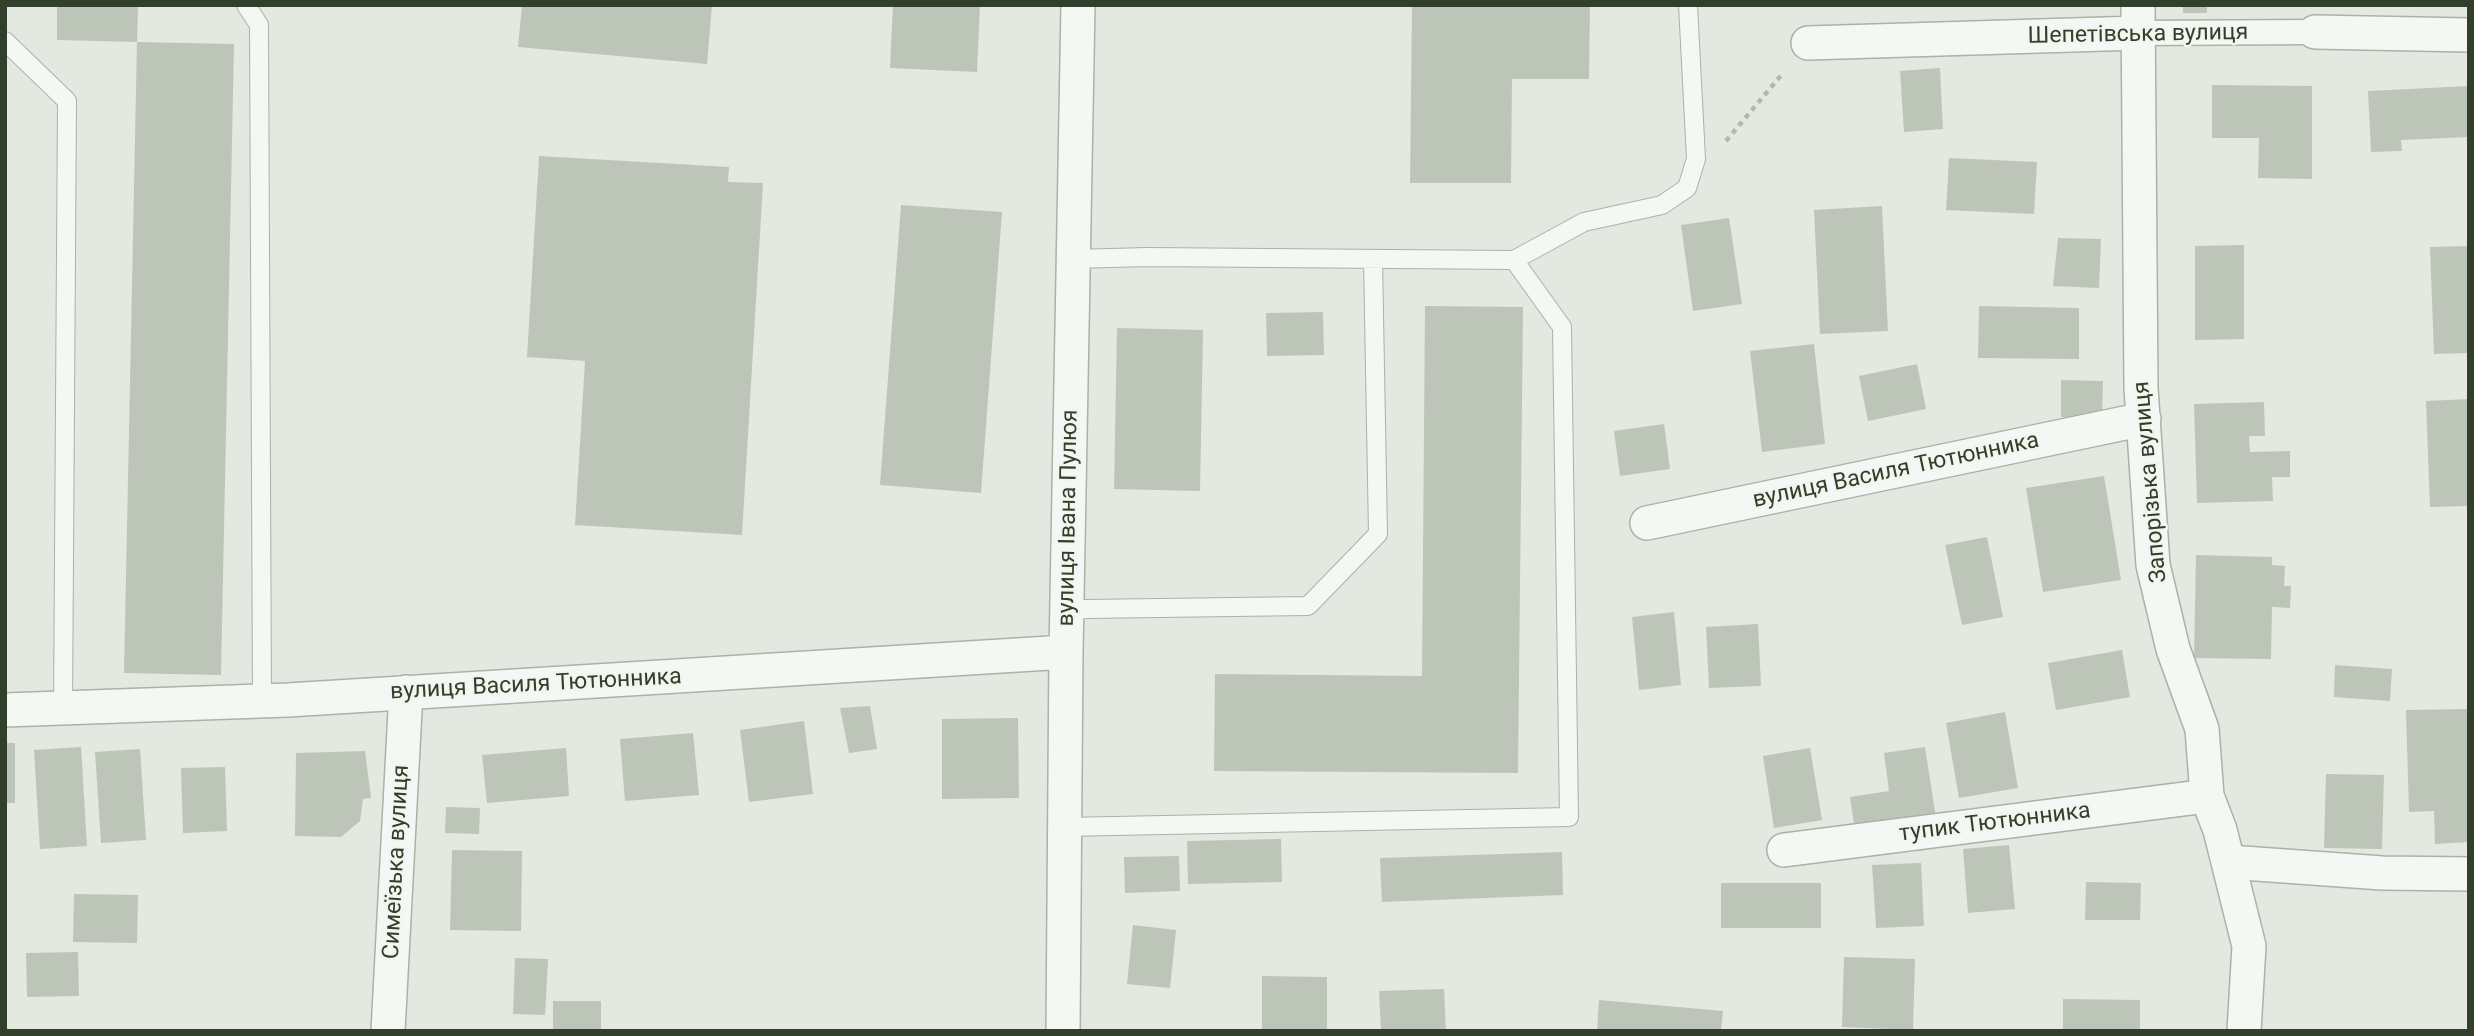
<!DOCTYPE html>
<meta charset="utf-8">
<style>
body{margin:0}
#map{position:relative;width:2474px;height:1036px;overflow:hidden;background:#e4e8e0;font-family:Roboto,sans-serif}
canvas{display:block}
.frame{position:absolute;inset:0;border:7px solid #323f2a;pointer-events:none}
</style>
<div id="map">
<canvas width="2474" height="1036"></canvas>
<div class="frame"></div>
</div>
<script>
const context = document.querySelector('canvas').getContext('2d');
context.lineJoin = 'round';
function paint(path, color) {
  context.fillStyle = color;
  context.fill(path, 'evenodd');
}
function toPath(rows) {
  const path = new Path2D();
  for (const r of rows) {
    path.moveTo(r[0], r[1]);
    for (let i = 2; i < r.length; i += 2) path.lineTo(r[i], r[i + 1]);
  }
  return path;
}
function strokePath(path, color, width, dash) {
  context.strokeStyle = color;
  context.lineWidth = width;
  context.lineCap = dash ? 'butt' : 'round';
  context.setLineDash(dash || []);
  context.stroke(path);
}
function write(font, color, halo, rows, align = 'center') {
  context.font = font + ' Roboto,sans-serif';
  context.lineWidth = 5;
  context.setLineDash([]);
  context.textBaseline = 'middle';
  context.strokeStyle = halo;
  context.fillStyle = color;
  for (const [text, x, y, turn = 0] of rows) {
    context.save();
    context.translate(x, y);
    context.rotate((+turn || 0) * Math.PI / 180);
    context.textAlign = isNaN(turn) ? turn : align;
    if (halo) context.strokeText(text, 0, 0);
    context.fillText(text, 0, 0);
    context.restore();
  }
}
const building = toPath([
 [57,5,138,5,137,42,234,44,221,675,124,673,137,42,57,40],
 [522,5,712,5,707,64,518,47],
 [893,5,980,5,977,72,890,68],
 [1412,5,1590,5,1589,79,1512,79,1511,183,1410,183],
 [2183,5,2207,5,2207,13,2183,13],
 [1940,68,1943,129,1904,132,1900,71],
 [2212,85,2312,86,2312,179,2258,178,2259,138,2212,138],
 [2469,86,2469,137,2401,140,2402,151,2371,152,2368,91],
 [539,156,729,167,728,182,763,183,742,535,575,525,585,361,527,357],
 [1949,158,2037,162,2034,214,1946,210],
 [901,205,1002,212,981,493,880,485],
 [1882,206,1888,331,1820,334,1814,210],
 [1729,218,1742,304,1693,311,1681,225],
 [2058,238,2101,239,2099,288,2053,286],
 [2244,245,2244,339,2195,340,2195,246],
 [2469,246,2469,353,2434,354,2430,247],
 [1425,306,1523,307,1518,773,1214,771,1215,674,1422,676],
 [1979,306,2079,308,2079,359,1978,358],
 [1323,312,1324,355,1267,356,1266,313],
 [1117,328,1203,330,1200,491,1114,489],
 [1814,344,1825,444,1762,452,1750,351],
 [1917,364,1926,409,1868,421,1859,376],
 [2061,380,2103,381,2102,418,2061,417],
 [2469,399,2469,506,2430,507,2426,401],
 [2264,402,2265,436,2249,436,2250,452,2290,451,2290,477,2272,477,2273,501,2197,503,2194,404],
 [1664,424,1670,469,1620,476,1614,431],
 [2104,476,2121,580,2043,592,2026,488],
 [1987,537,2003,617,1962,625,1945,545],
 [2196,555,2272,557,2272,565,2285,566,2284,586,2291,586,2290,608,2272,607,2271,659,2194,658],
 [1674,612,1681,685,1639,690,1632,617],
 [1758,624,1761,686,1709,688,1706,627],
 [2122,650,2130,697,2056,710,2048,663],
 [2335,665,2392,669,2390,701,2334,697],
 [870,706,877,749,849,753,840,708],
 [2469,709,2469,842,2435,844,2434,811,2409,812,2406,710],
 [2005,712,2018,788,1959,798,1946,723],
 [1018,718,1019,798,942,799,942,719],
 [804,721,813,794,749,802,740,730],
 [693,733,699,795,625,801,620,739],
 [5,743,15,743,15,803,5,803],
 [81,747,87,846,40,849,34,750],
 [1925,747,1936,818,1855,830,1850,797,1889,791,1884,753],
 [566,748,569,796,487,803,482,755],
 [1810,748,1822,820,1774,828,1763,756],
 [140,749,146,840,101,843,95,752],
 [365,751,371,798,363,799,360,821,341,837,295,836,296,753],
 [225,767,227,831,183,833,181,768],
 [2326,774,2384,775,2382,849,2324,848],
 [446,807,480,808,479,834,445,833],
 [1281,839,1282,882,1188,884,1187,841],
 [2009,845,2015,909,1968,913,1963,849],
 [452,850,522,851,521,931,450,930],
 [1562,852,1563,895,1382,902,1380,858],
 [1179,856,1180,891,1125,893,1124,857],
 [1921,863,1924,926,1876,928,1872,865],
 [2086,882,2141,883,2140,920,2085,920],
 [1721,883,1821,883,1821,928,1721,928],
 [74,894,138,895,137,943,73,942],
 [1133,925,1176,930,1170,988,1127,984],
 [78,952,79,996,27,997,26,953],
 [1844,957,1915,959,1913,1030,1842,1027],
 [515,958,548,959,545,1015,513,1014],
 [1262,976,1327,977,1327,1031,1262,1031],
 [1444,989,1446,1031,1381,1031,1379,991],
 [2063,999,2140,1000,2140,1031,2063,1031],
 [1599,1000,1723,1011,1721,1031,1597,1031],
 [553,1001,601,1001,601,1031,553,1031]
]);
const path = toPath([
 [1726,141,1783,73]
]);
const service = toPath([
 [246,5,259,25,262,701],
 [5,41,67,101,63,708],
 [1074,259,1147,257,1514,260,1584,222,1662,205,1687,188,1696,159,1688,5],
 [1067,612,1085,609,1308,606,1378,534,1373,259],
 [1064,827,1569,817,1562,327,1514,260]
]);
const pedestrian = toPath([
 [2138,33,2315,32]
]);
const minor = toPath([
 [2138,5,2141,388,2153,565,2173,649,2202,729,2207,796,2220,830,2249,946,2244,1031],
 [2315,32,2469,35],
 [1808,43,2138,33],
 [1647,523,2144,419],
 [5,710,288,700,1066,652],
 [1784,850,2207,796],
 [2229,862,2382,873,2469,874],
 [388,1031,406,692],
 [1063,1031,1066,652,1078,5]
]);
const streetNames = [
 ["Шепетівська вулиця",2138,35,-1],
 ["вулиця Василя Тютюнника",1896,471,-12],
 ["Запорізька вулиця",2151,482,-95],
 ["вулиця Івана Пулюя",1069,518,-89],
 ["вулиця Василя Тютюнника",536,685,-3],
 ["тупик Тютюнника",1995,823,-7],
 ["Симеїзька вулиця",397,862,-87]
];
paint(building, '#bdc5b8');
strokePath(service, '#abb2a6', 20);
strokePath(pedestrian, '#abb2a6', 27);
strokePath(minor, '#abb2a6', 36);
strokePath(path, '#b2b8af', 4.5, [5, 5]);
strokePath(service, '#f4f7f3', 18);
strokePath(pedestrian, '#f4f7f3', 24);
strokePath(minor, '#f4f7f3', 33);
write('23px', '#323f2a', '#f2f6f0', streetNames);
</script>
